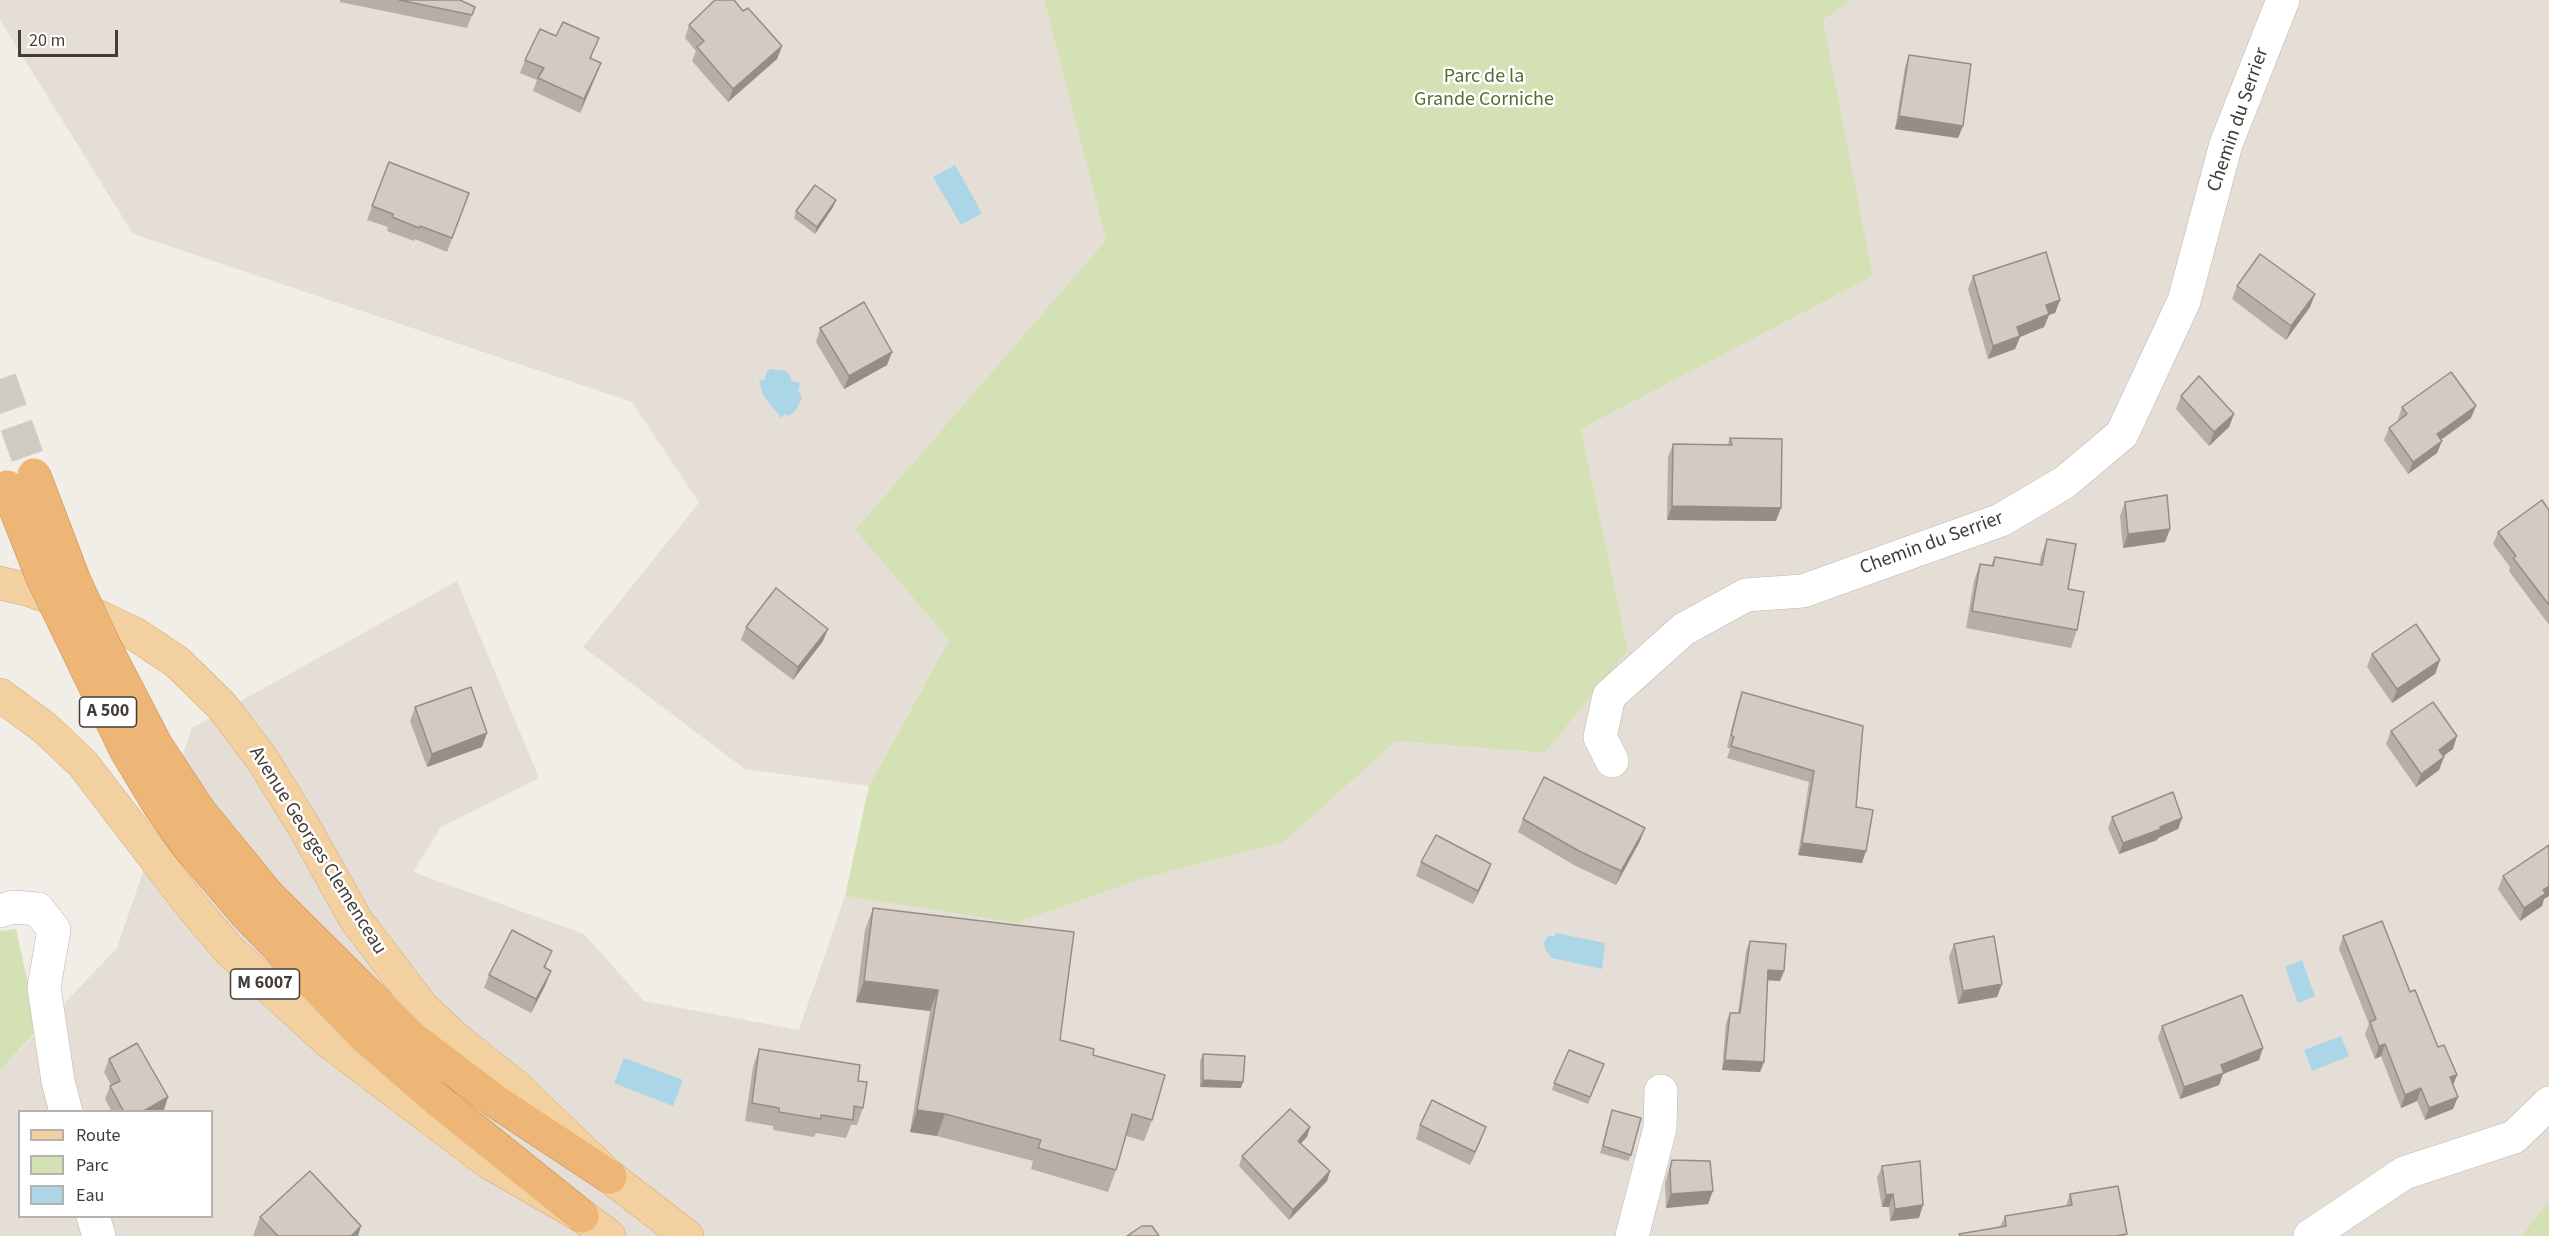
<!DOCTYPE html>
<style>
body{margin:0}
#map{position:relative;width:2549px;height:1236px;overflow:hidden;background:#f1ede7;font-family:"Source Sans 3",sans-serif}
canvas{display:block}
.legend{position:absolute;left:18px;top:1110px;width:195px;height:108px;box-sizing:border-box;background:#fff;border:2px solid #b4b1af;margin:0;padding:8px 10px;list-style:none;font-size:18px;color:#443d37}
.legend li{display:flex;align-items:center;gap:12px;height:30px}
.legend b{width:30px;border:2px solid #b4b1af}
.scale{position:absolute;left:18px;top:30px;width:100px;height:27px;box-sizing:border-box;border:3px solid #443d37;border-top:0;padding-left:8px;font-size:18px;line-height:21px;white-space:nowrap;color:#443d37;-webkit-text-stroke:4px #fff;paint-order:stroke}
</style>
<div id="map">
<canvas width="2549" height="1236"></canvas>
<ul class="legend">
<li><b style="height:8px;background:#f2d09f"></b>Route</li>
<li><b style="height:16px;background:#d3e1b4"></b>Parc</li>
<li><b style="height:16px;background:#aad6e7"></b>Eau</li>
</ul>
<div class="scale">20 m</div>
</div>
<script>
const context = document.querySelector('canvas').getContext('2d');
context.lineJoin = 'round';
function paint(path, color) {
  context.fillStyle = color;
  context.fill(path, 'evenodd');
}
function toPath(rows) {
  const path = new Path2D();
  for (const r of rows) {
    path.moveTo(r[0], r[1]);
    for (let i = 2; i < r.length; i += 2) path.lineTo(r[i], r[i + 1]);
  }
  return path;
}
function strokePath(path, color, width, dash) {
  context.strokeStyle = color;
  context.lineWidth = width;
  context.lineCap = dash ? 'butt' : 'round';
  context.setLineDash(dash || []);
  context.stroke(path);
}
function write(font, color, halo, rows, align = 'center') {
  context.font = font + ' "Source Sans 3",sans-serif';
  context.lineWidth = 5;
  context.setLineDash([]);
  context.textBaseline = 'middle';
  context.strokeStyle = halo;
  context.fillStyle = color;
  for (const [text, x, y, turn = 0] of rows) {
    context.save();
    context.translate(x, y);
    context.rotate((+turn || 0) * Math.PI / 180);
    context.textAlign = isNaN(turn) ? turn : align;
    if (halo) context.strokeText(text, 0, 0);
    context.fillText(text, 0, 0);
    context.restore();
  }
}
const residential = toPath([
 [0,0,1044,0,1106,240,855,530,949,640,869,786,745,769,583,647,699,503,632,402,133,234,0,20],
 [1852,0,2549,0,2549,1201,2521,1236,0,1236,0,1071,117,948,192,728,457,581,539,778,441,827,413,872,584,934,644,1001,799,1030,845,896,1017,923,1141,879,1284,842,1396,741,1545,753,1628,650,1581,429,1873,276,1823,20],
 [20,1112,212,1112,212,1216,20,1216]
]);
const green = toPath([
 [1044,0,1852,0,1823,20,1873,276,1581,429,1628,650,1545,753,1396,741,1284,842,1141,879,1017,923,845,896,869,786,949,640,855,530,1106,240],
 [16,929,38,1029,0,1071,0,931],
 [2549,1201,2549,1236,2521,1236]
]);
const water = toPath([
 [955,165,982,213,961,225,933,177],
 [771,369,787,371,792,381,800,383,798,390,802,398,796,410,789,416,785,414,781,418,763,395,759,381,764,380,767,371],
 [1556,933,1605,943,1602,969,1552,958,1545,949,1544,943,1548,936,1555,936],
 [2302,960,2315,996,2298,1003,2285,967],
 [2341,1036,2349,1056,2312,1071,2304,1050],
 [624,1058,683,1080,673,1106,614,1083]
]);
const highwayTunnel = toPath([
 [0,379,34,475]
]);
const street = toPath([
 [1612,761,1600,737,1609,696,1684,629,1746,595,1803,591,2001,520,2065,482,2122,434,2184,301,2226,144,2283,0],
 [0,911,13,907,38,909,54,930,44,987,58,1081,66,1112],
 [93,1216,99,1236],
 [1632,1236,1660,1128,1661,1091],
 [2310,1236,2404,1173,2514,1137,2549,1103]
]);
const primary = toPath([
 [0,583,30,590,87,611,135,634,177,662,222,706,262,759,303,825,356,920,423,1008,455,1038,514,1085,610,1177,687,1236],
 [0,695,45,728,83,764,194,909,229,950,328,1041,488,1162,582,1216,609,1236]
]);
const highway = toPath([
 [268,895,412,1038,495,1101,610,1177],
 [247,915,365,1037,440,1102,582,1216]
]);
const highwayBridge = toPath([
 [34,475,74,580,102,641,156,745,200,812,268,895],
 [7,487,42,576,126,750,159,805,189,847,247,915]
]);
const wall = toPath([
 [340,0,460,0,475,7,467,28,340,2],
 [689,25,782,46,777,59,728,102,692,61,696,51,685,38],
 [556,36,599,38,591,58,601,63,580,113,533,91,537,80,520,73,525,60],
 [1909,55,1963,126,1958,138,1895,129,1905,67],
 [389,162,469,193,447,252,415,239,414,241,387,231,388,227,367,220],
 [836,200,833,207,815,234,794,218,796,211],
 [1973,276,2060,300,2055,313,2049,315,2044,327,2020,337,2015,349,1988,359,1968,289],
 [2237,286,2315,294,2310,307,2286,340,2232,299],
 [820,328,892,352,887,365,844,389,816,342],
 [2181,396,2234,414,2229,427,2209,446,2176,409],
 [2402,407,2471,418,2441,440,2442,441,2437,453,2408,474,2384,440,2389,428,2399,420,2398,419],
 [1730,438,1776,521,1667,520,1668,457,1673,444,1727,445],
 [2125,502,2170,529,2165,542,2123,548,2120,516],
 [2549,510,2549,625,2509,571,2510,567,2493,544,2498,532],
 [2047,539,2068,589,2077,630,2071,648,1966,628,1974,581,1980,564,1991,565,1995,557,2039,565,2041,556],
 [746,627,823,641,793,680,741,640],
 [2372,654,2440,660,2435,674,2392,703,2367,667],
 [1742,692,1856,807,1862,863,1798,855,1809,782,1727,758,1730,749,1727,747,1738,704],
 [415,707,482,747,427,767,410,721],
 [2391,731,2453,749,2443,756,2444,757,2439,770,2416,787,2386,744],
 [2112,817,2182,818,2178,829,2158,838,2157,840,2119,854,2108,828],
 [1523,819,1645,828,1640,841,1616,885,1574,865,1518,832],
 [1421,862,1491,864,1486,877,1473,904,1416,876],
 [2503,876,2544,899,2542,906,2520,921,2498,889],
 [873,908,1060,1040,1093,1055,1152,1120,1144,1141,1126,1136,1116,1170,1108,1192,1031,1169,1033,1161,937,1136,910,1132,930,1011,856,1002,865,930],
 [2343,936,2410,992,2438,1047,2457,1075,2453,1085,2453,1109,2425,1120,2417,1101,2401,1108,2381,1056,2375,1059,2365,1034,2369,1024,2339,949],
 [1750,941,1784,971,1780,981,1767,980,1764,1062,1760,1072,1722,1070,1726,1023,1730,1013,1738,1013,1746,951],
 [1954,944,2002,984,1997,997,1958,1004,1949,957],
 [547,965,545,968,546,984,531,1013,484,988,489,975],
 [2162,1026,2259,1060,2223,1074,2219,1085,2180,1099,2158,1038],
 [759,1049,858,1081,863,1108,857,1125,851,1125,846,1138,816,1133,814,1137,773,1130,773,1126,745,1121,753,1067],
 [1203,1054,1241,1088,1200,1087,1200,1061],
 [109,1059,164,1110,160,1112,112,1112,105,1099,110,1086,111,1085,104,1072],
 [1604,1064,1588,1104,1552,1090,1554,1083],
 [1612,1110,1631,1155,1628,1161,1600,1153],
 [1420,1125,1486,1127,1470,1165,1416,1139],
 [1310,1127,1307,1137,1301,1143,1330,1171,1327,1181,1289,1220,1239,1166,1242,1156],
 [1672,1160,1708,1204,1666,1208,1665,1182],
 [1882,1166,1919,1218,1890,1221,1889,1207,1882,1207,1877,1178],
 [2070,1194,2126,1236,1959,1236,1959,1234,2000,1227,2005,1216,2066,1206],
 [260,1217,351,1236,253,1236]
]);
const shadedWall = toPath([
 [782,46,777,59,728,102,733,89],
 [601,63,596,76,580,113,584,99],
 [1899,116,1963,126,1958,138,1895,129],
 [836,200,833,207,815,234,817,227],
 [2315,294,2310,307,2286,340,2291,326],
 [2060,300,2055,313,2049,315,2044,327,2020,337,2015,349,1988,359,1993,346,2046,305],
 [892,352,887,365,844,389,849,376],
 [2476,406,2471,418,2432,446,2437,434],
 [2234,414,2229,427,2209,446,2214,432],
 [2442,441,2437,453,2408,474,2413,462],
 [1672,506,1781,508,1776,521,1667,520],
 [2170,529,2165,542,2123,548,2128,534],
 [828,629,823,641,793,680,798,667],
 [2440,660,2435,674,2392,703,2397,689],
 [487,733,482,747,427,767,432,754],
 [2457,736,2453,749,2434,763,2439,750],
 [2444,757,2439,770,2416,787,2421,774],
 [2182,818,2178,829,2158,838,2157,840,2119,854,2123,843],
 [1645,828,1640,841,1616,885,1621,871],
 [1802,843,1866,851,1862,863,1798,855],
 [1491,864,1486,877,1473,904,1478,891],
 [2549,886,2549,896,2544,899,2542,906,2520,921,2524,908,2543,890],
 [1768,970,1784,971,1780,981,1764,980],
 [551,971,546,984,531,1013,536,999],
 [864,981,938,990,930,1011,856,1002],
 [2002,984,1997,997,1958,1004,1963,991],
 [2385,1044,2381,1056,2375,1059,2379,1046],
 [2263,1048,2259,1060,2223,1074,2219,1085,2180,1099,2184,1087,2221,1065],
 [1725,1060,1764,1062,1760,1072,1722,1070],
 [2457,1075,2452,1087,2450,1077],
 [1203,1080,1243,1082,1241,1088,1200,1087],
 [2421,1088,2417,1101,2401,1108,2405,1095],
 [168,1097,164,1110,160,1112,142,1112],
 [2458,1097,2453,1109,2425,1120,2429,1108],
 [917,1110,945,1114,937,1136,910,1132],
 [1310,1127,1307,1137,1294,1150,1298,1141],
 [1486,1127,1481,1140,1470,1165,1475,1152],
 [1330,1171,1327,1181,1289,1220,1293,1210],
 [1713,1191,1708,1204,1666,1208,1671,1194],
 [1893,1194,1889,1207,1882,1207,1886,1195],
 [1923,1205,1919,1218,1890,1221,1895,1209],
 [361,1226,358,1236,351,1236]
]);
const building = toPath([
 [399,0,460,0,475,7,472,15,399,0],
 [715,0,734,0,743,11,748,8,782,46,733,89,697,47,704,41,689,25,715,0],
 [563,22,599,38,590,58,601,63,584,99,538,78,544,68,525,60,540,29,556,36,563,22],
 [1909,55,1971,64,1963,126,1899,116,1909,55],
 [389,162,469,193,452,238,420,226,419,228,392,217,393,214,372,206,389,162],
 [815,185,836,200,817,227,796,211,815,185],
 [2046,252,2060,300,2046,305,2049,314,2017,327,2020,336,1993,346,1973,276,2046,252],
 [2260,254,2315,294,2291,326,2237,286,2260,254],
 [864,302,892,352,849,376,820,328,864,302],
 [2451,372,2476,406,2437,434,2442,441,2413,462,2389,428,2407,414,2402,407,2451,372],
 [2199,376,2234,414,2214,432,2181,396,2199,376],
 [1730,438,1782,439,1781,508,1672,506,1673,444,1732,445,1730,438],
 [2167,495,2170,529,2128,534,2125,502,2167,495],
 [2542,500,2549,510,2549,605,2513,558,2516,556,2498,532,2542,500],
 [2047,539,2076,544,2068,589,2084,592,2077,630,1972,611,1980,564,1993,566,1995,557,2042,565,2047,539],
 [776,588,828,629,798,667,746,627,776,588],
 [2416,624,2440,660,2397,689,2372,654,2416,624],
 [471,687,487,733,432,754,415,707,471,687],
 [1742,692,1863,726,1856,807,1873,810,1866,851,1802,843,1814,771,1731,746,1734,737,1731,735,1742,692],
 [2433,702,2457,736,2439,750,2444,757,2421,774,2391,731,2433,702],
 [1544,777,1645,828,1621,871,1579,851,1523,819,1544,777],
 [2173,792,2182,818,2160,827,2161,829,2123,843,2112,817,2173,792],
 [1436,835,1491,864,1478,891,1421,862,1436,835],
 [2549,845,2549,886,2543,890,2546,893,2524,908,2503,876,2549,845],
 [873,908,1074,932,1060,1040,1094,1049,1093,1055,1165,1075,1152,1120,1132,1114,1116,1170,1038,1148,1041,1140,945,1114,917,1110,938,990,864,981,873,908],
 [2382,921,2410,992,2415,990,2438,1047,2444,1045,2457,1075,2450,1077,2458,1097,2429,1108,2421,1088,2405,1095,2385,1044,2379,1046,2370,1022,2376,1019,2343,936,2382,921],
 [512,930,552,951,544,967,551,971,536,999,489,975,512,930],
 [1994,936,2002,984,1963,991,1954,944,1994,936],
 [1750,941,1786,944,1784,971,1768,970,1764,1062,1725,1060,1730,1013,1740,1013,1750,941],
 [2242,995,2263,1048,2221,1065,2224,1073,2184,1087,2162,1026,2242,995],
 [137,1043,168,1097,142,1112,124,1112,110,1086,120,1081,109,1059,137,1043],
 [759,1049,860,1065,858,1081,867,1082,863,1108,854,1106,853,1120,821,1115,821,1119,779,1112,779,1108,752,1103,759,1049],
 [1569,1050,1604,1064,1590,1097,1554,1083,1569,1050],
 [1203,1054,1245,1056,1243,1082,1203,1080,1203,1054],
 [1432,1100,1486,1127,1475,1152,1420,1125,1432,1100],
 [1290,1109,1310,1127,1298,1141,1330,1171,1293,1210,1242,1156,1290,1109],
 [1612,1110,1641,1118,1631,1155,1603,1146,1612,1110],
 [1672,1160,1710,1161,1713,1191,1671,1194,1670,1169,1672,1160],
 [1920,1161,1923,1205,1895,1209,1893,1194,1886,1195,1882,1166,1920,1161],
 [310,1171,361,1226,351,1236,278,1236,260,1217,310,1171],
 [2118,1186,2127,1234,2116,1236,1960,1236,1959,1234,2006,1226,2005,1216,2072,1205,2070,1194,2118,1186],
 [1142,1226,1152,1226,1159,1236,1127,1236,1142,1226]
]);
const shields = [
 [108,712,57],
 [265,984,69]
];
const shieldNames = [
 ["A 500",108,712],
 ["M 6007",265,984]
];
const parkNames = [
 ["Parc de la",1484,78],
 ["Grande Corniche",1484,101]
];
const streetNames = [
 ["Chemin du Serrier",2239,120,-71],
 ["Chemin du Serrier",1932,544,-20],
 ["Avenue Georges Clemenceau",317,851,58]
];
paint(residential, '#e5ded6');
paint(green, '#d3e1b4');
paint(water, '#aad6e7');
strokePath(highwayTunnel, '#cecac4', 33, [33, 16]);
strokePath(street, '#bfb6ae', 34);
strokePath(primary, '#d6aa71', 34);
strokePath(highway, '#cb8a47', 34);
strokePath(street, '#fff', 33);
strokePath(primary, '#f2d09f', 33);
strokePath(highway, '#edb676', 33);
strokePath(highwayBridge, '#cb8a47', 34, []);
strokePath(highwayBridge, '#edb676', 33);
paint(wall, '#b7aea6');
paint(shadedWall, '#958d87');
paint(building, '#d5cac1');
strokePath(building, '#958d87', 1.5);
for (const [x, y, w] of shields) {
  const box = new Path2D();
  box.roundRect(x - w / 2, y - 15, w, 30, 4.5);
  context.fillStyle = '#fff';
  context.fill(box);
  strokePath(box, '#443d37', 1.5);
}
write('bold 18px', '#443d37', null, shieldNames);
write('20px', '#506f31', '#fff', parkNames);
write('20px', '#443d37', '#fff', streetNames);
</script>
